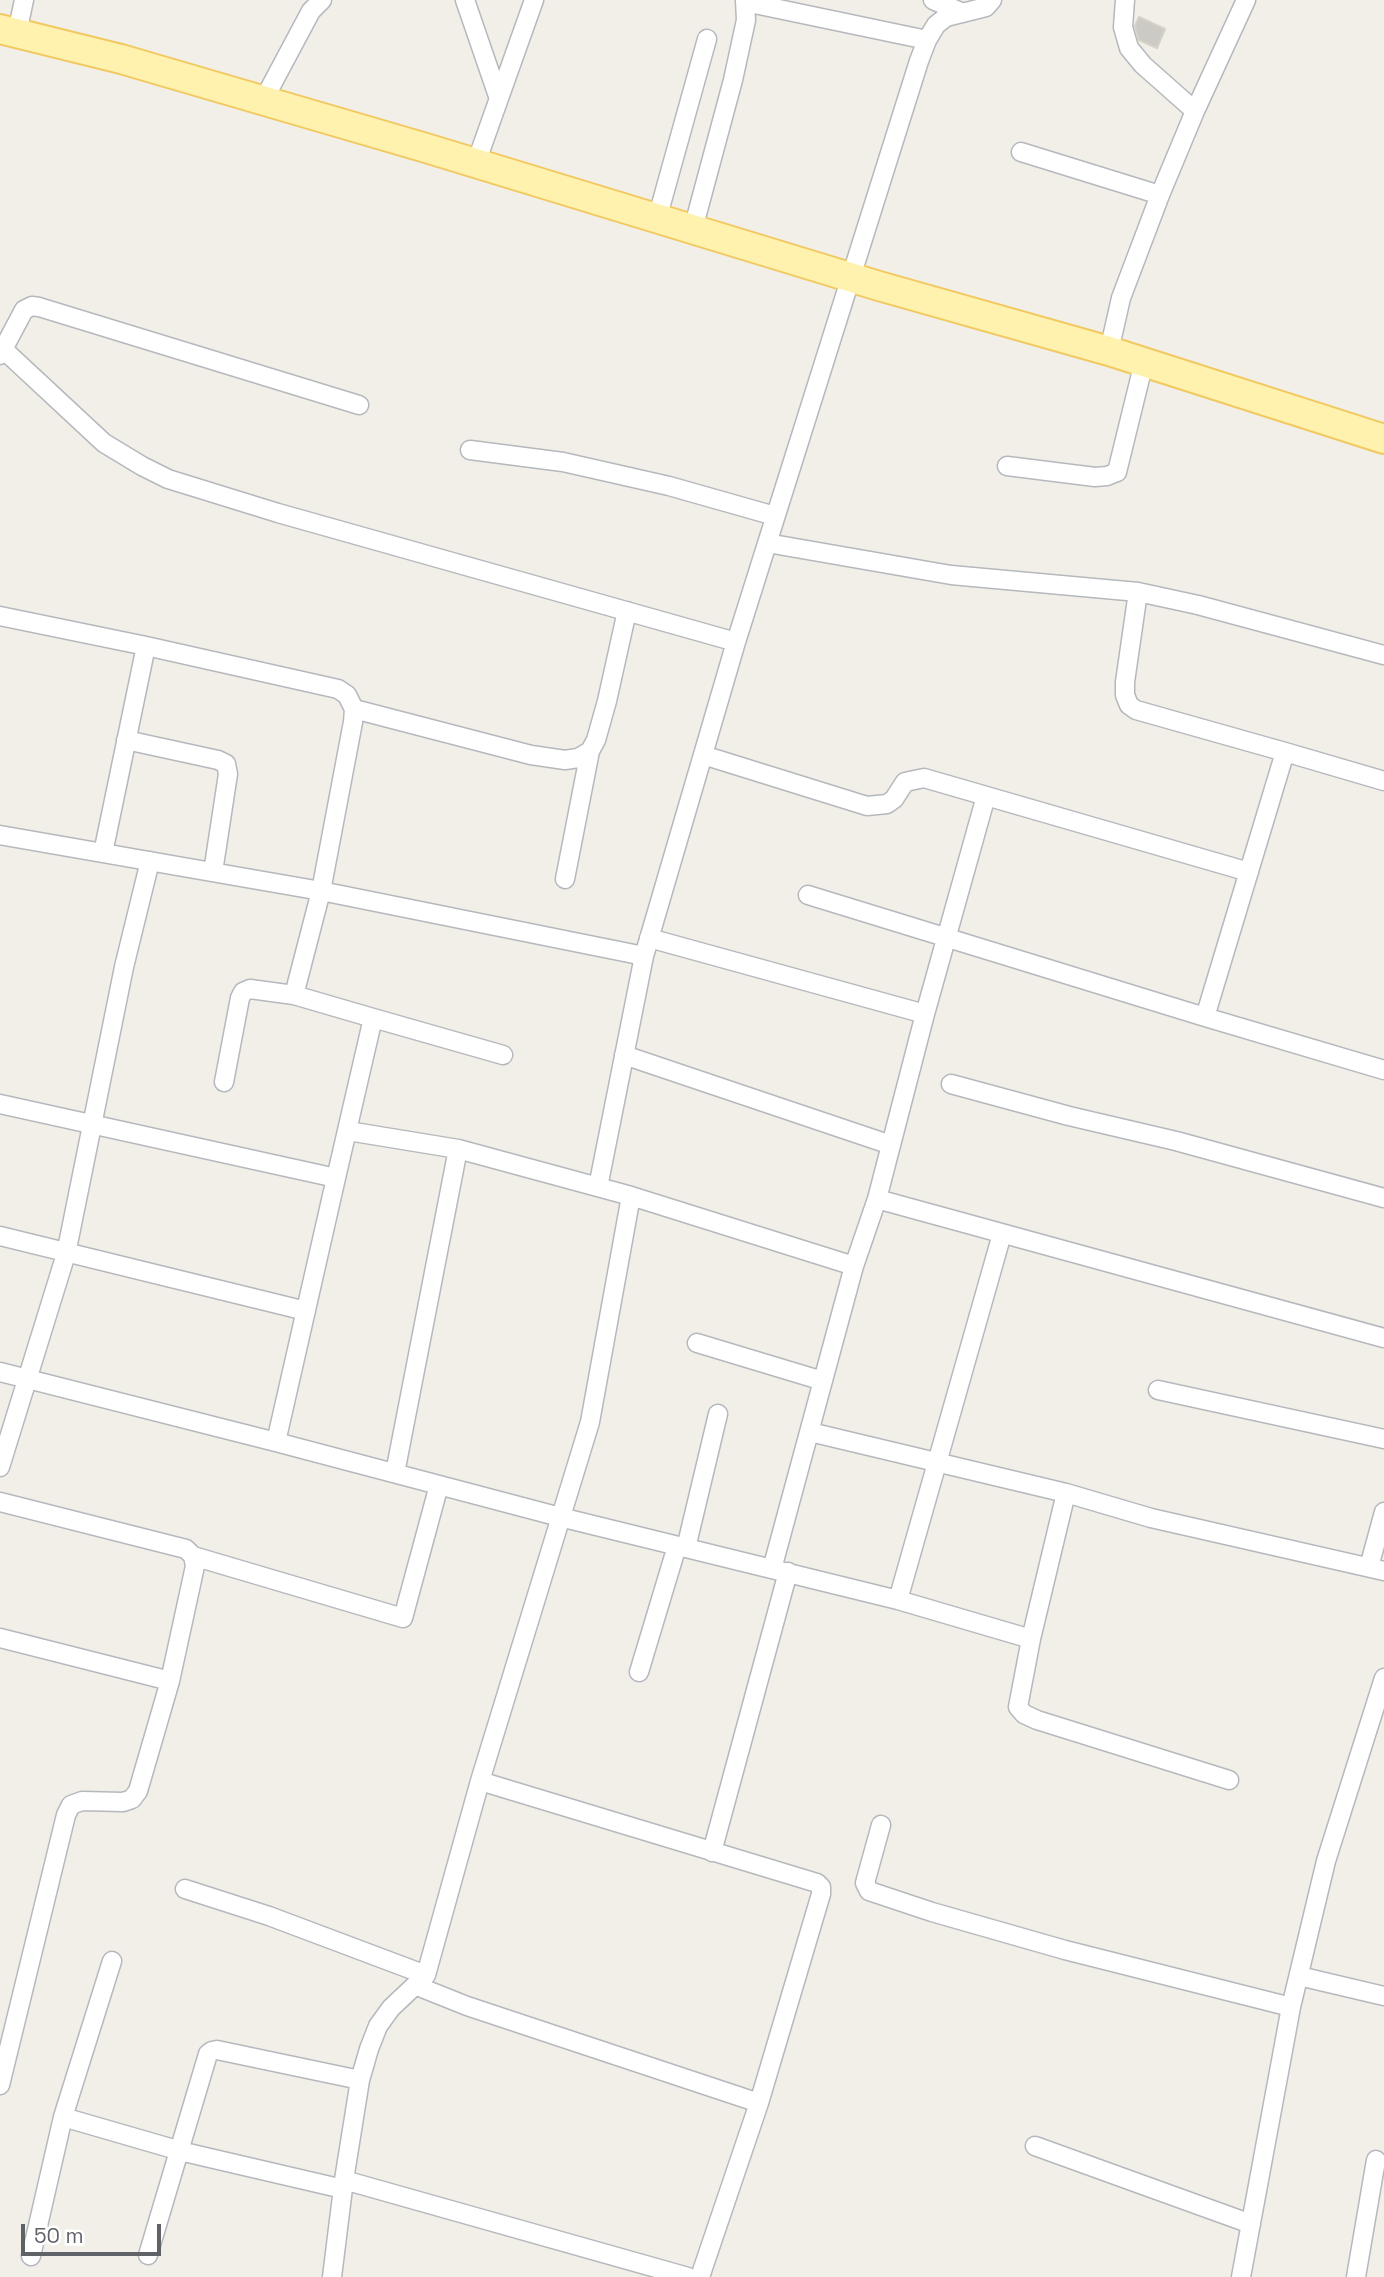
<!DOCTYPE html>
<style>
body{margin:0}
#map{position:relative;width:1384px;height:2277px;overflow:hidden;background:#f1efe8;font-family:"Space Grotesk",sans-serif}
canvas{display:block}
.scale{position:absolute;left:21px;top:2224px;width:140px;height:32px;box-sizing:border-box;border:4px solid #5f6368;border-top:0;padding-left:9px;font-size:21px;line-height:24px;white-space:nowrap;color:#5f6368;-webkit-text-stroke:5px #fff;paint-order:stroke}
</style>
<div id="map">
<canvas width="1384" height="2277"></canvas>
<div class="scale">50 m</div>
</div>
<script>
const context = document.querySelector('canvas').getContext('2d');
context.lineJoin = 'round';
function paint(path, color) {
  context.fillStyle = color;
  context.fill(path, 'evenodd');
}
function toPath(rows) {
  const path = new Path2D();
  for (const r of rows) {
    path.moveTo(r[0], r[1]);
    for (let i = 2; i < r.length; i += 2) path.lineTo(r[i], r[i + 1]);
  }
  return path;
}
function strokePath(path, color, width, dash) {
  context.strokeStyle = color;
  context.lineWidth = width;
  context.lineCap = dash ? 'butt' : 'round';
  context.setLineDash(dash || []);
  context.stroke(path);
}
const building = toPath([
 [1139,17,1165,29,1157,48,1139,40,1135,26,1139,17]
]);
const minor = toPath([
 [465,0,498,96],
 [933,0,963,13],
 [1125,0,1123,27,1129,48,1143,65,1195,111],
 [745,2,927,40],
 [17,33,24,0],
 [263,101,311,11,322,0],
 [1021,152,1160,195],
 [476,163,534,0],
 [657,219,707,39],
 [693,229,733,80,746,20,745,0],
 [4,350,104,443,142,466,168,479,278,513,736,642],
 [1109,351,1121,298,1160,195,1195,111,1246,0],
 [0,355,24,310,32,306,39,307,359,405],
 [470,450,563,462,669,486,775,516],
 [1007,466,1095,477,1107,476,1117,472,1144,362],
 [767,543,951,575,1138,592,1198,605,1384,655],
 [1138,592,1125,682,1125,695,1129,705,1136,710,1285,752],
 [0,616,146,646,338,689,347,695,354,709,353,722,321,891,294,995,373,1018,336,1178,0,1104],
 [354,709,531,755,565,760,578,758,590,751,596,740,607,701,627,611],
 [126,740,218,760,226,764,228,774,213,872],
 [703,755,867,806,887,804,894,799,905,782,924,778,1249,872],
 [0,835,321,891,644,956,736,642,919,61,927,40,936,25,946,17,986,7,992,0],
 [103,853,146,646],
 [565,879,590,751],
 [808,895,1205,1017,1384,1070],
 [649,938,925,1014],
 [1205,1017,1285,752,1384,781],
 [373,1018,503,1055],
 [624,1055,891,1145],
 [224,1082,240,998,243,992,250,989,294,995],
 [951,1084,1069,1116,1176,1141,1384,1198],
 [348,1131,458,1149,631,1196,854,1266],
 [598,1187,644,956],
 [877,1199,1384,1338],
 [0,1236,306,1311],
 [697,1343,823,1381],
 [0,1372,276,1442,560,1517,898,1600,1031,1639],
 [1158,1390,1384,1439],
 [810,1432,1066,1493,1151,1518,1384,1571],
 [276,1442,336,1178],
 [0,1467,66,1254,124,967,150,861],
 [395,1473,458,1149],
 [1066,1493,1031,1639,1018,1707,1024,1714,1037,1720,1229,1780],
 [0,1502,186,1549,193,1556,195,1566,170,1681,138,1791,132,1799,123,1802,82,1801,71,1805,66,1815,0,2085],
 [686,1548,718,1414],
 [193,1556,403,1618,439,1485],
 [1369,1567,1384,1512],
 [772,1569,854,1266,877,1199,925,1014,986,796],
 [898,1600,1002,1234],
 [0,1638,170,1681],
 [639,1672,677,1546],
 [480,1781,590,1422,631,1196],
 [881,1825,865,1883,869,1891,932,1912,1065,1950,1291,2007],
 [712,1852,788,1572],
 [185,1889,269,1916,426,1975],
 [112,1961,63,2117,184,2152,343,2189],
 [1299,1976,1384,1996],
 [417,1986,467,2006,759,2103],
 [1035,2146,1251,2224],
 [344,2180,688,2277],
 [148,2255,208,2054,212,2051,217,2050,360,2080],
 [31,2256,63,2117],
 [332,2277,344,2180,360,2080,369,2049,378,2026,391,2008,426,1975,480,1781,817,1883,821,1887,821,1894,759,2103,700,2277],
 [1241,2277,1291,2007,1326,1861,1384,1678],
 [1356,2277,1376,2160]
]);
const primary = toPath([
 [0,29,121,59,426,148,879,286,1109,351,1384,439]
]);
paint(building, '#cccac5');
strokePath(building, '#d6d1c6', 2);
strokePath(minor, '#b5b8bc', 21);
strokePath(primary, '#f2c960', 32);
strokePath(minor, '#fff', 18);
strokePath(primary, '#fff2af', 28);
</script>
